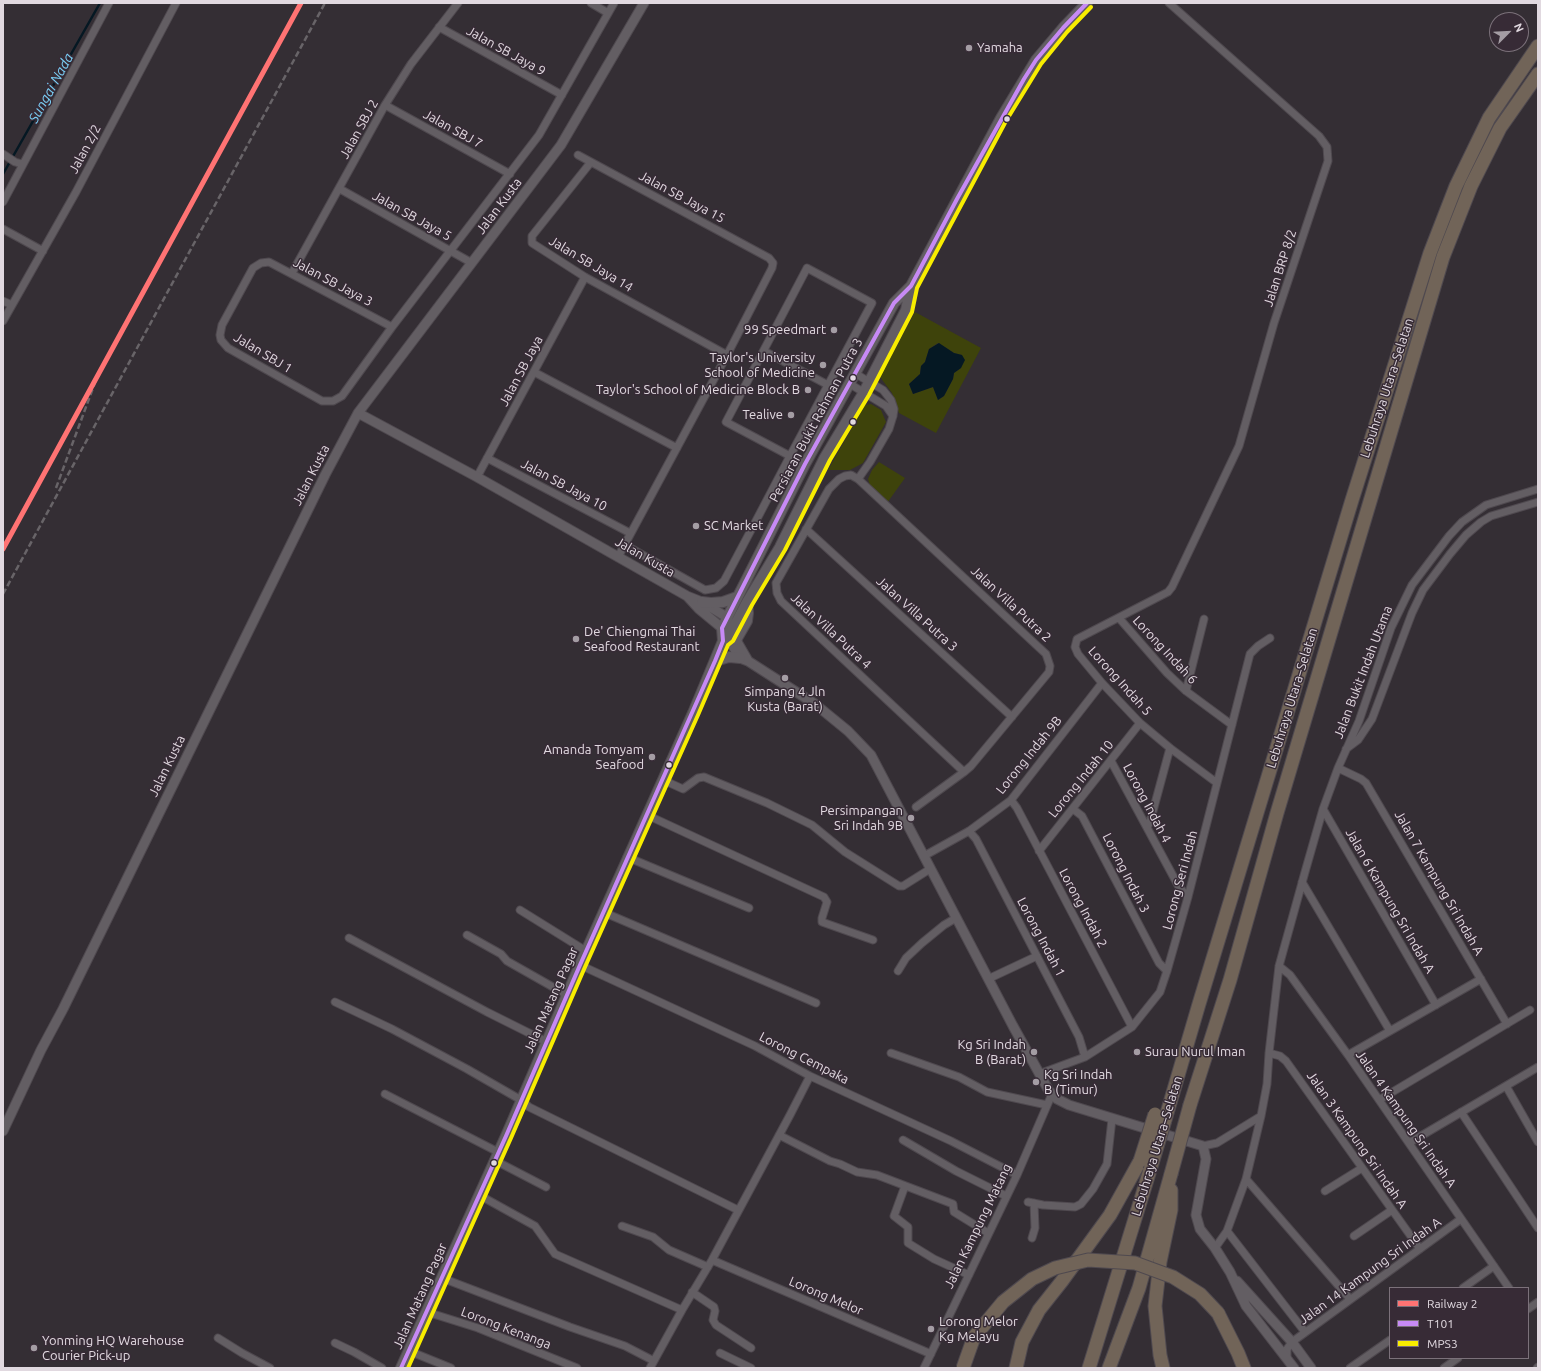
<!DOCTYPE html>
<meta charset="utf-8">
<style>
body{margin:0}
#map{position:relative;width:1541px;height:1371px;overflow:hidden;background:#342e34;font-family:Ubuntu,sans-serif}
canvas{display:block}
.frame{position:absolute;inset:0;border:4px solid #e1d9e0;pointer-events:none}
.legend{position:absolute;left:1389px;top:1287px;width:140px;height:72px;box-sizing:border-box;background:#372b36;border:1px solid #7b717a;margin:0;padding:5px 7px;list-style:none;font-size:12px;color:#e1d9e0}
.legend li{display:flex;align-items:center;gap:8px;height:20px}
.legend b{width:20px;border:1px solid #7b717a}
.north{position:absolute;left:1489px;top:12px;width:40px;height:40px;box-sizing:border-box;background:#372b36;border:1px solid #7b717a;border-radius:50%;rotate:66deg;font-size:11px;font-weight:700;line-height:16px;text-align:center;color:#e1d9e0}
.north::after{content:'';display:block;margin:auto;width:14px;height:18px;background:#a49da4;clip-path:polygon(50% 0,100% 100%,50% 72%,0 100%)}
</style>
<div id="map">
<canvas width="1541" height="1371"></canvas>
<div class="frame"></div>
<ul class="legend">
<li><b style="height:5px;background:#ff7373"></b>Railway 2</li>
<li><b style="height:5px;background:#c78af5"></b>T101</li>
<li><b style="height:5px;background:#f8ed00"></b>MPS3</li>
</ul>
<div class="north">N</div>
</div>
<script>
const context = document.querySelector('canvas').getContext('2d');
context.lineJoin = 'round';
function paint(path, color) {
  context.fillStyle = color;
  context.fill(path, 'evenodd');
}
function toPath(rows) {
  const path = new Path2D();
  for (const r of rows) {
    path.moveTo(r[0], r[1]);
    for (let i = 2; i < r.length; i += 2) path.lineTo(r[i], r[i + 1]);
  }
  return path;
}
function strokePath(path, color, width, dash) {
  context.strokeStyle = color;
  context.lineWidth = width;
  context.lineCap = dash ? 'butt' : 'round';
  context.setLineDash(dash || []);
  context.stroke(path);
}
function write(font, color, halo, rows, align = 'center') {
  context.font = font + ' Ubuntu,sans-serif';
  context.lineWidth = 3;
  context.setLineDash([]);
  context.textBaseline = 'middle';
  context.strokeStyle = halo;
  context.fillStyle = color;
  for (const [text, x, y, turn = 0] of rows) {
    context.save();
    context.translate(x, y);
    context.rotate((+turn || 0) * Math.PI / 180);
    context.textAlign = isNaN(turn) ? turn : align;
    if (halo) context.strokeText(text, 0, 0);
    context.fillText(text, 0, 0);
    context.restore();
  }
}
const green = toPath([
 [915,312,981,348,936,433,899,413,892,393,880,377],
 [938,343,954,353,962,355,961,368,954,373,953,379,944,396,938,400,933,387,913,394,909,384,920,374,921,366,925,362,929,349],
 [871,404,881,410,886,422,863,463,850,470,828,470,865,405],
 [879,462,905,478,887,503,871,489,868,479,872,470]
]);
const water = toPath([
 [939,343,954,353,962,355,965,360,961,368,954,373,953,379,944,396,938,400,933,387,913,394,909,384,920,374,921,366,925,362,929,349]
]);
const stream = toPath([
 [3,174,100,3]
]);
const minor = toPath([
 [591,3,608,13],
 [1169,3,1319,136,1327,147,1328,161,1274,323,1239,446,1172,587,1168,592,1077,639,1075,647,1078,654,1102,683,1140,723,1170,748,1217,783],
 [439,27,562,95],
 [385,105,510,174],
 [3,154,15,162,22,164],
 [578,155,769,258,773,263,772,268,727,355,618,557],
 [591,162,532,236,532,243,585,277,727,355],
 [340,189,472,263],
 [3,202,109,3],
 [3,229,43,251],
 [292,273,385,105,411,64,458,3],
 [3,301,12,305],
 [3,321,76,192,176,3],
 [392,327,269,262,261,263,253,268,222,325,220,335,221,340,228,348,322,401,333,401,342,396,392,327,539,135,614,3],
 [764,351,828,385],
 [534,372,677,448],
 [856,374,883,390,891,400,894,409,893,416,889,429,870,462,858,479],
 [850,384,886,406,893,416],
 [487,458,630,533],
 [477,477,585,277],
 [806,529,1012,717],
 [625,545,705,590,716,588,724,581,758,517,790,456,872,303,807,268,726,422,790,456,805,464],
 [1119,618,1167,673,1186,691,1232,725],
 [1186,691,1204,619],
 [1346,749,1358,740,1372,719,1412,613,1423,590,1450,554,1466,535,1481,522,1491,516,1538,502],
 [1111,761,1179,887,1188,897],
 [1338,768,1361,779,1366,783,1507,1024],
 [663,780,683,789,698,778,704,777,767,803,812,825,845,852,899,886,903,886,930,869],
 [1011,800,1017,808,1132,1027],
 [916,807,964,772,971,766,1049,672,1050,666,1046,654,858,479,851,475,845,476,839,479,829,489,776,583,777,593,781,601,964,772],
 [1073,809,1082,816,1159,963,1167,971],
 [1323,809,1436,1005],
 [647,815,824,897,827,902,822,918,822,922,873,940],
 [1147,827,1150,822,1170,748],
 [969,831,976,839,1079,1037,1085,1057],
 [1039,851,1140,723],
 [924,856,969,831,1011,800,1102,683],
 [627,857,749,908],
 [1302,882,1390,1031],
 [520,910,586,951],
 [603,912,816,1003],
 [467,935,501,954,507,961,567,995],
 [349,938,487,1012,547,1042],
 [580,965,755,1046,810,1076,951,1141,1017,1175],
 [1279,966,1290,975,1348,1055,1509,1288],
 [898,971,906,958,922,943,944,925,956,918],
 [988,979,1037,956],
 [335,1002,392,1029,467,1069,521,1100,529,1107,738,1210],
 [891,1053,959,1077,987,1092,1047,1105],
 [1269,1053,1280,1056,1286,1061,1420,1249],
 [1348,1055,1481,979],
 [1039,1074,1085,1057,1132,1027,1160,992,1167,971,1188,897,1250,654,1258,646,1270,638],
 [1506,1086,1538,1142],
 [385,1094,498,1152],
 [1379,1100,1530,1010],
 [1461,1112,1538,1228],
 [779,1135,830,1161,840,1164,857,1172,877,1175,953,1204,954,1212,988,1233],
 [903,1140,956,1171,1006,1196],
 [1409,1143,1538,1067],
 [1203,1146,1217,1143,1261,1116],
 [494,1160,546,1187],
 [1246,1179,1350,1299],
 [905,1186,894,1216,908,1227,908,1243,934,1259,969,1275],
 [1325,1191,1362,1168],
 [479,1195,535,1226,555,1254,682,1310],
 [1028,1202,1043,1205,1075,1207,1081,1204,1093,1189,1107,1164,1112,1119],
 [622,1226,653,1237,669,1250,708,1267],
 [1227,1231,1305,1332],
 [1354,1236,1392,1210],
 [1032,1238,1035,1228,1034,1203],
 [1215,1248,1227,1231,1246,1179,1261,1116,1267,1084,1269,1053,1279,966,1305,872,1323,809,1338,768,1359,721,1391,628,1412,585,1449,536,1462,522,1486,505,1538,489],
 [712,1260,931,1354],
 [442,1278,570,1327,625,1346,654,1361],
 [1463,1288,1494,1266],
 [692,1292,714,1307,715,1311,713,1320,716,1325,751,1348],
 [1528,1309,1538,1302],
 [427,1312,478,1328,577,1368],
 [218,1338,242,1353,270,1368],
 [335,1343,354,1352,382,1368],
 [409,1351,451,1368],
 [720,1353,751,1368],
 [1287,1359,1287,1349,1292,1342,1461,1219],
 [650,1368,682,1310,712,1260,790,1115,810,1076],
 [924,1368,1017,1175,1052,1094],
 [1350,1368,1390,1340],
 [1444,1368,1458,1358],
 [1537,1368,1538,1367]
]);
const tertiary = toPath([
 [358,413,477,477,687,596,702,602,725,616,730,623,736,640,747,659],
 [687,596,699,609,722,628,740,658,748,661,815,704,848,731,871,755,1013,1026,1049,1091,1057,1099,1069,1105,1203,1146,1206,1159,1196,1215,1200,1229,1215,1248,1230,1272,1246,1306,1294,1368],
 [3,1131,41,1050,63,1009,325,475,358,413,561,145,644,3],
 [1237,1281,1292,1342,1311,1368]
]);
const secondary = toPath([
 [702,602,711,603,723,602,737,597],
 [736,640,747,621,748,613,747,602],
 [723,641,728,638,747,602,780,547,825,457,864,392,906,310,911,286,1001,118,1036,60,1063,28,1087,3],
 [723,641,722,628,805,464,894,303,911,286],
 [715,661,729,657,740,658],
 [401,1368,506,1136,580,965,693,713,723,641]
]);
const motorway = toPath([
 [1190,1105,1230,980,1277,813,1443,257,1471,186,1500,128,1538,74],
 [1165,1120,1199,1004,1352,500,1430,253,1456,186,1489,118,1538,46],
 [1218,1313,1238,1353,1244,1368],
 [1016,1368,1022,1342,1039,1310,1062,1281,1110,1215,1140,1161],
 [1089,1368,1150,1170],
 [1109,1368,1139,1288,1171,1174],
 [1163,1368,1160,1355,1155,1306,1160,1262,1171,1210,1171,1190]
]);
const rail = toPath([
 [56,488,96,380],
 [3,594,325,3]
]);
const motorwayBridge = toPath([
 [1140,1161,1155,1114],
 [1150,1170,1165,1120],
 [1171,1174,1190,1105],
 [963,1368,974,1337,1003,1302,1032,1279,1055,1268,1088,1260,1135,1263,1173,1277,1200,1294,1218,1313]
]);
const bus1 = toPath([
 [401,1368,506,1136,580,965,715,661,723,641,722,628,805,464,894,303,911,286,957,199,1024,79,1036,60,1063,28,1087,3]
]);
const bus2 = toPath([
 [408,1368,511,1138,585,967,698,715,728,645,733,641,752,605,785,550,830,460,869,395,912,312,917,288,1006,121,1041,64,1067,32,1091,7]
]);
const rail1 = toPath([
 [3,549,301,3]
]);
const markers = [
 [969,48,4,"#a49da4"],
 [1007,119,3.5,"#e1d9e0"],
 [834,330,4,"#a49da4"],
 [823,365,4,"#a49da4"],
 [853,378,3.5,"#e1d9e0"],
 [808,390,4,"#a49da4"],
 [791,415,4,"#a49da4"],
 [853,422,3.5,"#e1d9e0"],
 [696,526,4,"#a49da4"],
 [576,639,4,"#a49da4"],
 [785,678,4,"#a49da4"],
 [652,757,4,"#a49da4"],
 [669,765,3.5,"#e1d9e0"],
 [911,818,4,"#a49da4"],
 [1034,1052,4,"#a49da4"],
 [1137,1052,4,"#a49da4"],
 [1036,1082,4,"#a49da4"],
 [494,1163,3.5,"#e1d9e0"],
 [931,1329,4,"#a49da4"],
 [34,1348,4,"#a49da4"]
];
const poiNames = [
 ["Yamaha",977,48],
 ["99 Speedmart",826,330,"right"],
 ["Taylor's University",815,358,"right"],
 ["School of Medicine",815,373,"right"],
 ["Taylor's School of Medicine Block B",800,390,"right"],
 ["Tealive",783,415,"right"],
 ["SC Market",704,526],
 ["De' Chiengmai Thai",584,632],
 ["Seafood Restaurant",584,647],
 ["Simpang 4 Jln",785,692,"center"],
 ["Kusta (Barat)",785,707,"center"],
 ["Amanda Tomyam",644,750,"right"],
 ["Seafood",644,765,"right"],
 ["Persimpangan",903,811,"right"],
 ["Sri Indah 9B",903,826,"right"],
 ["Kg Sri Indah",1026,1045,"right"],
 ["B (Barat)",1026,1060,"right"],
 ["Surau Nurul Iman",1145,1052],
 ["Kg Sri Indah",1044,1075],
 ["B (Timur)",1044,1090],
 ["Lorong Melor",939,1322],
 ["Kg Melayu",939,1337],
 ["Yonming HQ Warehouse",42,1341],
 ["Courier Pick-up",42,1356]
];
const streetNames = [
 ["Jalan SB Jaya 9",506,51,29],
 ["Jalan SBJ 2",359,129,-61],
 ["Jalan SBJ 7",453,129,29],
 ["Jalan 2/2",85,149,-62],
 ["Jalan SB Jaya 15",682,197,28],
 ["Jalan Kusta",499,206,-53],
 ["Jalan SB Jaya 5",412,216,29],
 ["Jalan SB Jaya 14",591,264,31],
 ["Jalan BRP 8/2",1280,268,-72],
 ["Jalan SB Jaya 3",333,282,28],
 ["Jalan SBJ 1",263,353,31],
 ["Jalan SB Jaya",521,371,-62],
 ["Lebuhraya Utara–Selatan",1387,388,-72],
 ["Persiaran Bukit Rahman Putra 3",816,420,-62],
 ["Jalan Kusta",311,475,-63],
 ["Jalan SB Jaya 10",564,485,28],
 ["Jalan Kusta",645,557,30],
 ["Jalan Villa Putra 2",1011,604,43],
 ["Jalan Villa Putra 3",917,614,42],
 ["Jalan Villa Putra 4",831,631,43],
 ["Lorong Indah 6",1165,650,47],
 ["Jalan Bukit Indah Utama",1363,672,-69],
 ["Lorong Indah 5",1120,681,48],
 ["Lebuhraya Utara–Selatan",1292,698,-73],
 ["Lorong Indah 9B",1029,755,-51],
 ["Jalan Kusta",167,766,-64],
 ["Lorong Indah 10",1081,779,-51],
 ["Lorong Indah 4",1147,803,62],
 ["Lorong Indah 3",1126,873,63],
 ["Lorong Seri Indah",1180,880,-75],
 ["Jalan 7 Kampung Sri Indah A",1439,883,60],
 ["Jalan 6 Kampung Sri Indah A",1390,901,60],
 ["Lorong Indah 2",1083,908,62],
 ["Lorong Indah 1",1041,937,62],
 ["Jalan Matang Pagar",551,1000,-66],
 ["Lorong Cempaka",804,1058,27],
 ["Jalan 4 Kampung Sri Indah A",1406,1119,55],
 ["Jalan 3 Kampung Sri Indah A",1357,1140,55],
 ["Lebuhraya Utara–Selatan",1157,1146,-73],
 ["Jalan Kampung Matang",978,1226,-64],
 ["Jalan 14 Kampung Sri Indah A",1370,1271,-36],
 ["Jalan Matang Pagar",420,1296,-66],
 ["Lorong Melor",826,1296,23],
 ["Lorong Kenanga",506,1328,21]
];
const waterNames = [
 ["Sungai Nada",51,88,-61]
];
paint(green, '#3e430b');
paint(water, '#051823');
strokePath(stream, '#051823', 2.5);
strokePath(minor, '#4f494f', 9);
strokePath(tertiary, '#4f494f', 11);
strokePath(secondary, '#4f494f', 12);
strokePath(motorway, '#4f494f', 15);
strokePath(minor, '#635e63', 7);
strokePath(tertiary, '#635e63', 9);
strokePath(secondary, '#635e63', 10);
strokePath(motorway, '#716458', 13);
strokePath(rail, '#686468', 2.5, [6, 3]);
strokePath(motorwayBridge, '#4f494f', 15, []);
strokePath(motorwayBridge, '#716458', 13);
strokePath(bus1, '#c78af5', 4);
strokePath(bus2, '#f8ed00', 4);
strokePath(rail1, '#ff7373', 5);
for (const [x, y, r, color] of markers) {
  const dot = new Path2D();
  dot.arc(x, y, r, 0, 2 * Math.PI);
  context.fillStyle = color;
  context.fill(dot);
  strokePath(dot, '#372b36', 1.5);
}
write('13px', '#e1d9e0', '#372b36', poiNames, 'left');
write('13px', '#e1d9e0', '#372b36', streetNames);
write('italic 14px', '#7ad0f7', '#372b36', waterNames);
</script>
